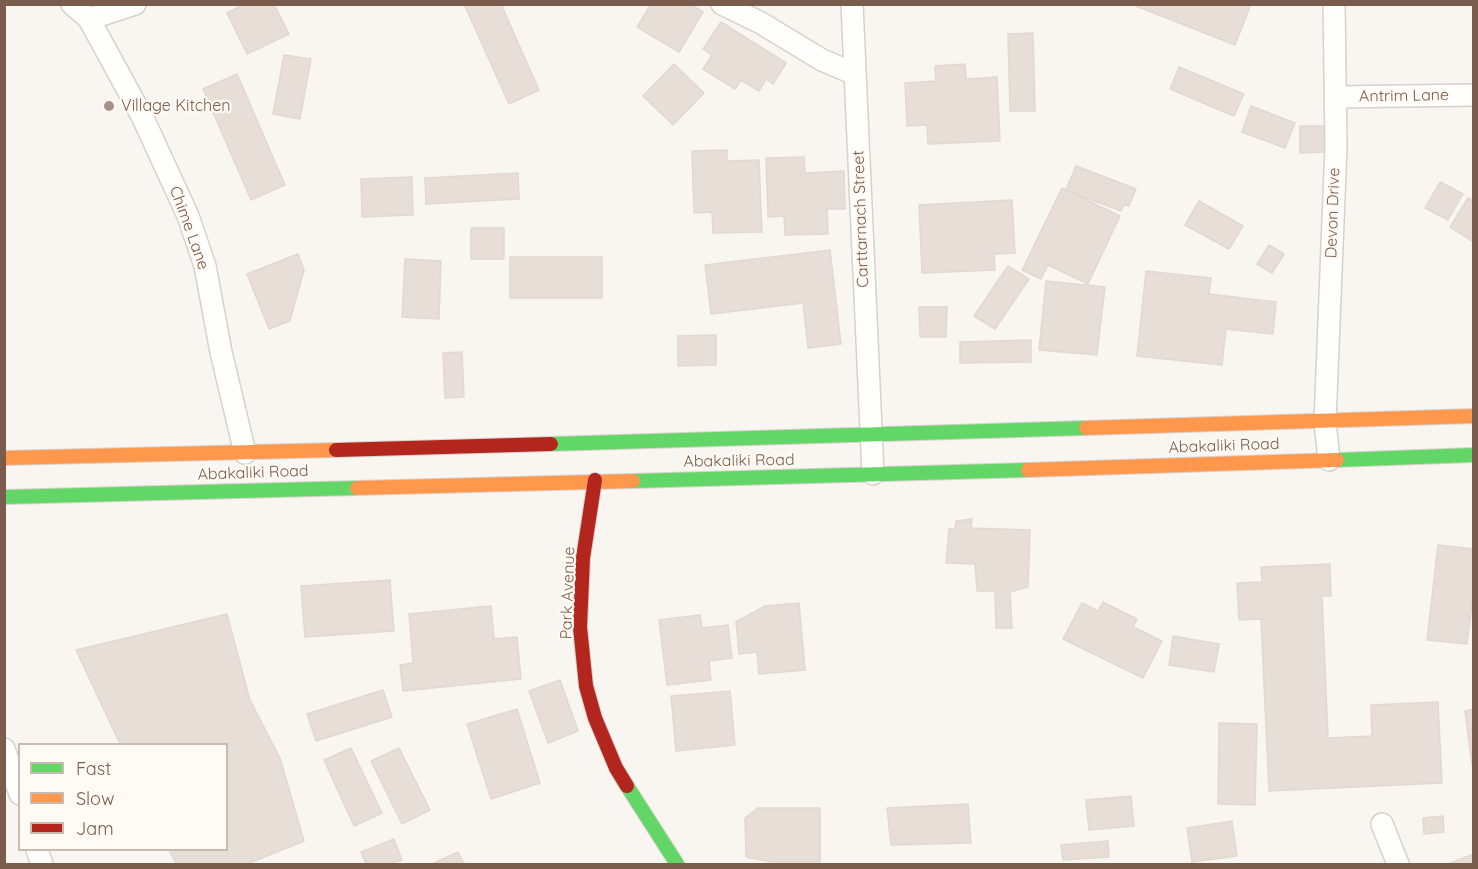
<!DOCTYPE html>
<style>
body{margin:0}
#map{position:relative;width:1478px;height:869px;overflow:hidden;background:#f9f5f0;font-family:Quicksand,sans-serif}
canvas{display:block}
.frame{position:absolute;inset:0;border:6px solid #7a5c4d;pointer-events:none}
.legend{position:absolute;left:18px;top:743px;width:210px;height:108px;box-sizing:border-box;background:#fffaf3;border:2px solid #cabbb1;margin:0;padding:8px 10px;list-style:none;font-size:18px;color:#7a5c4d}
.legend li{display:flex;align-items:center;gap:12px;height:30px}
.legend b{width:30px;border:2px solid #cabbb1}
</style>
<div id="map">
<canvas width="1478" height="869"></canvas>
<div class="frame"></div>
<ul class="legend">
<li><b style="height:8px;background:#63d668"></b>Fast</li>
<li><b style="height:8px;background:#ff974d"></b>Slow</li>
<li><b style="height:8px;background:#b3261e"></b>Jam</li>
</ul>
</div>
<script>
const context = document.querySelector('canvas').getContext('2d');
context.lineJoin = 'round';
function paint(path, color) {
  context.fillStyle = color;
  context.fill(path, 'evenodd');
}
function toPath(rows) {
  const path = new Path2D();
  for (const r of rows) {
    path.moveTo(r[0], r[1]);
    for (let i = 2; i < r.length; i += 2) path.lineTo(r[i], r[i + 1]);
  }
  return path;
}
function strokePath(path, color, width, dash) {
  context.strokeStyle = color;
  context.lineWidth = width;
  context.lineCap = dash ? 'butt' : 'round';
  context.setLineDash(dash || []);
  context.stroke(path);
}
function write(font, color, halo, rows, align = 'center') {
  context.font = font + ' Quicksand,sans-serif';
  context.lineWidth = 4.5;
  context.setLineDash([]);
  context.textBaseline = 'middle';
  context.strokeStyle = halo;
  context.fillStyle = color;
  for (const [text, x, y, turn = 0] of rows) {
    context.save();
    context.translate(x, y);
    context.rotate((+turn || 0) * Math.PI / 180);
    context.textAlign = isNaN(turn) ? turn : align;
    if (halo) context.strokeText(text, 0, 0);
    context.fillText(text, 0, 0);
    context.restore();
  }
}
const building = toPath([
 [245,4,274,4,289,34,247,54,227,13,245,4],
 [464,4,501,4,539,90,509,104,464,4],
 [651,4,690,4,703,12,679,52,637,27,651,4],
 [1131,4,1251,4,1235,45,1131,4],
 [721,22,786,63,773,84,766,79,759,91,741,80,735,89,703,69,712,55,703,49,721,22],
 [1033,33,1035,111,1010,111,1008,34,1033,33],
 [284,55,311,59,300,119,273,114,284,55],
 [674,64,704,93,673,125,643,96,674,64],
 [965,64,966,79,997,77,1000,141,928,144,927,125,907,126,905,83,936,81,935,66,965,64],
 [1179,67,1244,94,1234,116,1170,89,1179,67],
 [237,74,285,185,251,200,203,89,237,74],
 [1251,106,1295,123,1285,148,1242,132,1251,106],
 [1300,126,1327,126,1326,152,1300,153,1300,126],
 [727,150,727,161,759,160,762,232,713,233,712,212,694,213,692,151,727,150],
 [804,157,805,173,844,171,845,209,827,209,828,234,785,235,784,216,768,217,766,158,804,157],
 [1076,166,1136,189,1129,206,1124,205,1121,211,1066,190,1076,166],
 [518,173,519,199,426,204,425,178,518,173],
 [412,177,413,215,362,217,361,179,412,177],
 [1440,182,1463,194,1448,220,1425,208,1440,182],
 [1062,188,1120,216,1088,284,1048,265,1041,279,1022,270,1062,188],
 [1468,198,1474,201,1474,242,1450,227,1468,198],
 [1012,200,1015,253,994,254,995,270,922,273,919,205,1012,200],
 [1199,201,1243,226,1229,249,1185,225,1199,201],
 [471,228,504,228,504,259,471,259,471,228],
 [1269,245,1284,254,1272,273,1257,264,1269,245],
 [830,250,841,344,808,348,803,303,711,314,705,265,830,250],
 [298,254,304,270,290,321,269,329,247,274,298,254],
 [510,257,602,257,602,298,510,298,510,257],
 [405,259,441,261,439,319,402,317,405,259],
 [1008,266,1029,279,995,329,974,316,1008,266],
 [1146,271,1211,278,1209,294,1276,302,1273,334,1226,329,1222,365,1137,356,1146,271],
 [1046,281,1105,287,1097,355,1039,350,1046,281],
 [919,307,947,307,946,337,920,337,919,307],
 [716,335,716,365,678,366,678,336,716,335],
 [1031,340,1031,362,960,363,960,342,1031,340],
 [462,352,464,397,445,398,443,353,462,352],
 [972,519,971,528,1030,530,1028,587,1010,592,1012,628,996,628,995,591,977,591,975,564,946,563,949,529,955,529,956,521,972,519],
 [1438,545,1474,549,1474,588,1467,644,1427,640,1438,545],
 [1330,564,1331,596,1322,596,1328,738,1372,736,1371,705,1438,702,1442,783,1269,791,1261,619,1239,620,1237,583,1262,582,1261,567,1330,564],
 [390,580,394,631,305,637,301,586,390,580],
 [1103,602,1137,619,1133,627,1162,641,1143,678,1063,639,1082,603,1098,611,1103,602],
 [799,603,805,670,759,674,757,652,739,654,736,622,765,606,799,603],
 [491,606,494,639,517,637,521,679,403,691,400,665,413,663,409,614,491,606],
 [227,614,250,700,280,758,304,841,247,864,176,864,169,850,226,850,226,744,120,744,76,650,227,614],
 [700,615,702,628,728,625,732,658,709,661,711,680,667,685,659,620,700,615],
 [1173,636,1219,644,1214,672,1169,665,1173,636],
 [560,680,578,731,548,743,529,691,560,680],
 [383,690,392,717,316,741,307,714,383,690],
 [730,691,735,745,676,751,671,696,730,691],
 [517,709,540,783,491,799,467,724,517,709],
 [1474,709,1474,765,1472,765,1465,711,1474,709],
 [1219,723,1257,724,1255,805,1218,804,1219,723],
 [351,748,382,813,354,826,324,760,351,748],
 [399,748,430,810,402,824,371,761,399,748],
 [1131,796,1134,826,1089,830,1086,800,1131,796],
 [968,804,971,843,891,845,887,808,968,804],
 [758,808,820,808,820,862,771,862,746,857,745,818,758,808],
 [1443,816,1444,832,1424,834,1423,818,1443,816],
 [1232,821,1237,856,1192,862,1187,828,1232,821],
 [394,839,402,860,390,864,366,864,361,852,394,839],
 [1108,841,1109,857,1063,860,1061,845,1108,841],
 [458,852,464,864,432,864,458,852],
 [1474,854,1474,864,1448,864,1474,854]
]);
const street = toPath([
 [72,4,89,19,143,118,188,216,205,266,221,352,245,453],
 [722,4,761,23,822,60,855,74],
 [852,4,873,474],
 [89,19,135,4],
 [1335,97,1474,95],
 [1329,460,1325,422,1336,146,1334,4],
 [4,749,20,794],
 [1382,824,1398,864],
 [37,850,42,864]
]);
const fast = toPath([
 [551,444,1086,428],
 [1337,460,1474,455],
 [633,481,1028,470],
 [4,497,357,488],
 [627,786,677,864]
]);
const slow = toPath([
 [1086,428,1474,416],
 [4,458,336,450],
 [1028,470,1337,460],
 [357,488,633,481]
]);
const jam = toPath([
 [336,450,551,444],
 [595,480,583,558,580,627,586,686,595,718,616,768,627,786]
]);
const markers = [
 [109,106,6,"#a69286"]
];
const streetNames = [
 ["Antrim Lane",1404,96,-1],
 ["Devon Drive",1333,213,-88],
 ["Carttarnach Street",861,219,-92],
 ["Chime Lane",189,228,70],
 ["Abakaliki Road",1224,446,-2],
 ["Abakaliki Road",739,461,-1],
 ["Abakaliki Road",253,473,-2],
 ["Park Avenue",568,593,-88]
];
const poiNames = [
 ["Village Kitchen",121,106]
];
paint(building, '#e6ded7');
strokePath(building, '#e2d8d2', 1.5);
strokePath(street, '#d7d1cb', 24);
strokePath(fast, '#d9d2cb', 16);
strokePath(slow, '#d9d2cb', 16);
strokePath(jam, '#d9d2cb', 16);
strokePath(street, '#fefefd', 21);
strokePath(fast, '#63d668', 14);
strokePath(slow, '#ff974d', 14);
strokePath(jam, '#b3261e', 14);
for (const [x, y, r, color] of markers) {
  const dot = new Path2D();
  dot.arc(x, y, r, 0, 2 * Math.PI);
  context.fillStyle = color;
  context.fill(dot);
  strokePath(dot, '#fffaf3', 2);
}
write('16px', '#7a5c4d', '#fffaf3', streetNames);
write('16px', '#7a5c4d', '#fffaf3', poiNames, 'left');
</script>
